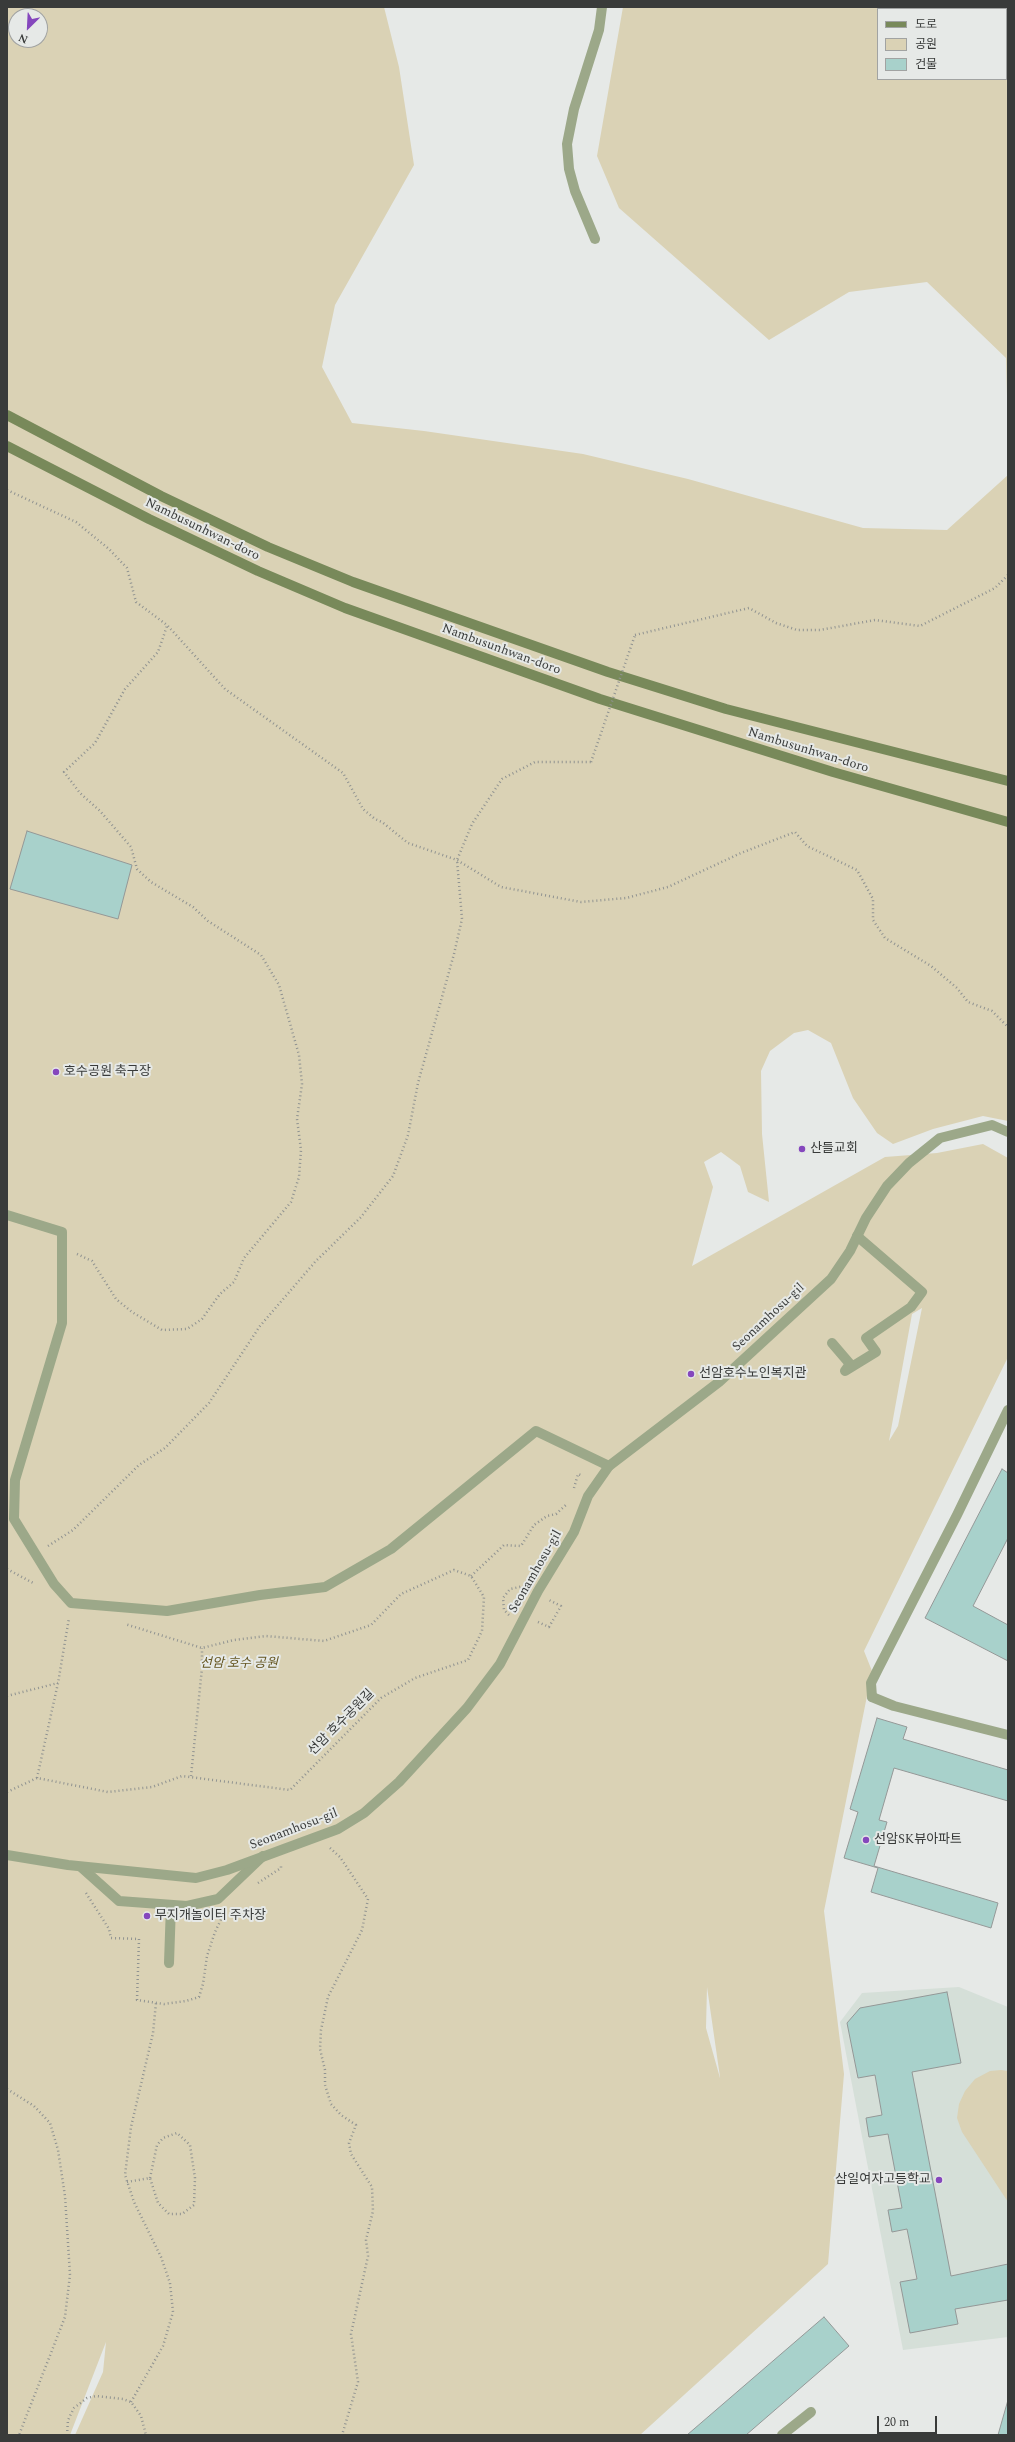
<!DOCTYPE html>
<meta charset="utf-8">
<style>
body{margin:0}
#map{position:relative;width:1015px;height:2442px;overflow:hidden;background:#e6e9e7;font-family:Spectral,"Noto Sans KR",serif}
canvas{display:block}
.frame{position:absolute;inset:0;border:8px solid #393b3a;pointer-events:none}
.legend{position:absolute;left:877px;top:8px;width:130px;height:72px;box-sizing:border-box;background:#e6e9e7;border:1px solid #a1a3a2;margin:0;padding:5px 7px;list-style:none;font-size:12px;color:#393b3a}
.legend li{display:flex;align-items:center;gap:8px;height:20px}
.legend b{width:20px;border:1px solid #a1a3a2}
.north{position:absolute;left:8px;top:8px;width:40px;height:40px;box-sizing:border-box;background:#e6e9e7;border:1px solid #a1a3a2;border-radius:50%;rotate:204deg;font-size:11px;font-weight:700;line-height:16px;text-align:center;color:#393b3a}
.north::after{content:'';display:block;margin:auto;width:14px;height:18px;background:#8547bd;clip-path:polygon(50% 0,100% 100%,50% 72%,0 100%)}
.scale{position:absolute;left:877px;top:2416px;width:60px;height:18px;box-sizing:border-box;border:2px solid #393b3a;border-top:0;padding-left:5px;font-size:12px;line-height:14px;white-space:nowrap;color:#393b3a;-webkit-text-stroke:3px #e6e9e7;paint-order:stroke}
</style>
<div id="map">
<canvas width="1015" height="2442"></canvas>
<div class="frame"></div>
<ul class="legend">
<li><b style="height:5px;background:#78895a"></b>도로</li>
<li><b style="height:11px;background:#dad2b5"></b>공원</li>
<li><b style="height:11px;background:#a8d1cb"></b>건물</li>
</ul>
<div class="north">N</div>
<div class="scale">20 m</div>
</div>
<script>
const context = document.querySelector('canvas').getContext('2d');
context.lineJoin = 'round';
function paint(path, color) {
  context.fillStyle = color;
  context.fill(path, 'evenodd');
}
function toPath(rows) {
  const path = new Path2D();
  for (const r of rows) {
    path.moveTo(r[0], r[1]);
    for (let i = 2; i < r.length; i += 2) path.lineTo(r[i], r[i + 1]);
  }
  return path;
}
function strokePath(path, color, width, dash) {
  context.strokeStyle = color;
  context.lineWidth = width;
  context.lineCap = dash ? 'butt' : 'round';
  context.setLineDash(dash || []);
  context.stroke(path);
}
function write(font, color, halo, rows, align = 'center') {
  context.font = font + ' Spectral,"Noto Sans KR",serif';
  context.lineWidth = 4;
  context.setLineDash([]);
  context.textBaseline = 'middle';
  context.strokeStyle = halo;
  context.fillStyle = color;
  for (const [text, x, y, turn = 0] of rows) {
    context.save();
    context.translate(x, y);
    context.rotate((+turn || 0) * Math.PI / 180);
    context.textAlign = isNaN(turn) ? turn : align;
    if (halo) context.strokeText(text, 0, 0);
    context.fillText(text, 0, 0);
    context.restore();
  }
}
const built = toPath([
 [959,1987,1008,2007,1008,2337,903,2350,840,2022,862,1993]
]);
const green = toPath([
 [7,7,384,7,399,67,414,165,335,305,322,367,352,423,424,431,583,454,688,479,863,528,947,530,1008,475,1008,1121,983,1116,933,1129,893,1144,877,1133,853,1098,831,1043,808,1030,794,1033,770,1051,761,1071,762,1134,769,1202,748,1192,740,1166,721,1152,704,1162,713,1187,692,1266,885,1157,937,1153,983,1144,1008,1158,1008,1357,864,1651,872,1671,824,1911,844,2074,828,2264,640,2435,75,2435,103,2372,106,2342,70,2435,7,2435],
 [16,16,40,16,40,40,16,40],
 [922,1308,898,1426,889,1441,912,1314],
 [707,1987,720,2077,720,2078,706,2028],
 [623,7,1008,7,1008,433,1006,358,927,282,849,292,769,340,619,208,597,156],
 [878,9,1006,9,1006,79,878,79],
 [1001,2070,1008,2071,1008,2202,962,2132,957,2118,959,2104,965,2091,975,2079,990,2071]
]);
const building = toPath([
 [27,831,132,865,118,919,10,889,27,831],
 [1002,1469,1008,1473,1008,1538,973,1606,1008,1625,1008,1661,925,1618,1002,1469],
 [877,1718,907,1727,903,1739,1008,1770,1008,1801,894,1768,879,1820,887,1822,874,1866,998,1903,991,1928,871,1892,878,1868,844,1858,858,1812,850,1809,877,1718],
 [947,1992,961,2063,912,2072,951,2276,1008,2264,1008,2300,955,2309,958,2324,910,2333,900,2282,917,2279,907,2229,892,2232,888,2210,902,2208,888,2134,869,2137,866,2118,882,2115,875,2075,858,2078,847,2023,860,2008,947,1992],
 [824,2317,849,2346,746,2435,687,2435,824,2317],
 [1008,2400,1008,2435,998,2435,1008,2400]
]);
const path = toPath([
 [7,490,76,522,109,549,127,568,136,602,167,625,225,689,343,773,363,809,375,819,382,822,408,843,457,860,501,887,581,902,626,898,668,887,741,853,795,832,807,846,857,870,873,899,873,920,885,938,931,966,957,988,968,1002,992,1011,1008,1027],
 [635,635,749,608,776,623,797,630,820,630,875,620,920,626,995,588,1008,575],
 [77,1254,92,1261,116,1299,132,1312,162,1330,187,1329,202,1319,220,1294,234,1282,244,1258,291,1202,299,1177,301,1150,297,1119,302,1084,299,1055,279,985,261,955,208,921,193,907,151,882,137,869,131,847,100,811,80,793,64,772,95,743,125,689,158,652,167,626],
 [574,1488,578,1474,583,1476],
 [48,1546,73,1530,139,1465,165,1448,209,1403,260,1326,315,1262,361,1217,393,1176,408,1135,418,1083,454,954,462,919,457,860,472,824,502,779,535,762,591,762],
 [7,1569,35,1584],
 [471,1576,504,1545,521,1546,534,1525,547,1516,556,1514,567,1504],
 [509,1615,504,1610,503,1598,510,1589,524,1586],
 [538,1622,549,1627,561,1606,549,1600],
 [7,1696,58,1683],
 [191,1776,202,1668,202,1648],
 [37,1778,58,1683,69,1618],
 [7,1792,37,1778,108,1792,152,1787,182,1776,290,1790,381,1698,415,1678,468,1660,482,1631,484,1597,471,1576,454,1570,401,1594,371,1625,324,1641,266,1636,234,1640,202,1648,125,1624],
 [330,1848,340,1857,368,1899,362,1930,328,1997,321,2030,320,2049,325,2070,325,2085,331,2104,341,2115,356,2125,349,2143,351,2154,372,2187,373,2211,366,2240,368,2256,351,2334,358,2382,342,2435],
 [258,1883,281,1868,281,1865],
 [86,1893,109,1929,111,1938,139,1939,137,2000,164,2004,186,2001,199,1997,203,1984,207,1956,215,1932,224,1913],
 [7,2089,34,2106,50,2123,58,2150,65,2196,70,2275,65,2317,19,2435],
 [127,2182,150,2178,158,2203,169,2214,182,2214,194,2205,195,2178,190,2145,177,2133,163,2138,157,2145,150,2178],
 [131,2402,163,2346,173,2312,170,2283,161,2257,134,2202,125,2175,131,2127,153,2033,156,2003],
 [67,2435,68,2420,74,2408,87,2398,96,2396,123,2399,131,2402,141,2416,146,2435]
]);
const service = toPath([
 [595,239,575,191,569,169,567,144,574,109,599,30,602,7],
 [832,1343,850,1364,845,1371,876,1352,866,1338,911,1307,922,1292,857,1236],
 [872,1697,871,1683,878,1669,957,1515,1008,1410],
 [81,1867,119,1901,187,1906,218,1899,263,1856],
 [169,1963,171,1905],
 [782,2435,811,2412]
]);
const minor = toPath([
 [7,1215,62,1232,62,1323,15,1480,14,1519,54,1584,71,1603,167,1611,260,1595,325,1587,391,1549,536,1431,609,1466],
 [872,1697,894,1706,1008,1735]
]);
const tertiary = toPath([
 [7,1855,68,1865,196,1878,227,1870,338,1829,364,1813,399,1782,467,1708,500,1664,538,1591,574,1532,588,1496,609,1466,719,1382,831,1279,850,1251,866,1218,887,1186,909,1163,940,1138,992,1125,1008,1132]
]);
const secondary = toPath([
 [7,415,161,496,268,547,353,582,608,672,726,709,1008,781],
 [7,446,149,519,258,571,345,608,600,699,833,772,1008,822]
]);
const pathBridge = toPath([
 [591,762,635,635]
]);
const markers = [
 [56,1072,4,"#8547bd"],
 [802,1149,4,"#8547bd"],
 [691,1374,4,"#8547bd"],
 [866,1840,4,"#8547bd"],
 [147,1916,4,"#8547bd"],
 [939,2180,4,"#8547bd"]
];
const streetNames = [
 ["Nambusunhwan-doro",202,530,26],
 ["Nambusunhwan-doro",501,650,20],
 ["Nambusunhwan-doro",808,751,17],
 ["Seonamhosu-gil",769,1318,-43],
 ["Seonamhosu-gil",536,1572,-60],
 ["선암 호수공원길",342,1723,-45],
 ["Seonamhosu-gil",294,1830,-21]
];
const poiNames = [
 ["호수공원 축구장",64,1072],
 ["산들교회",810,1149],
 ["선암호수노인복지관",699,1374],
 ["선암SK뷰아파트",874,1840],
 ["무지개놀이터 주차장",155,1916],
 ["삼일여자고등학교",931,2180,"right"]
];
const parkNames = [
 ["선암 호수 공원",239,1664]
];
paint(built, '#d5dfd8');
paint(green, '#dad2b5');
paint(building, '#a8d1cb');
strokePath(building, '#949897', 1);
strokePath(path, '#909391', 2.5, [1, 3]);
strokePath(service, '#9ca889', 10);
strokePath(minor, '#9ca889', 10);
strokePath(tertiary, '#9ca889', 10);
strokePath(secondary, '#78895a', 10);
strokePath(pathBridge, '#909391', 2.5, [1, 3]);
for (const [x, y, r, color] of markers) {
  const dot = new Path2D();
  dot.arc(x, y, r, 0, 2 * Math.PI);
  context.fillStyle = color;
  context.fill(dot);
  strokePath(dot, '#e6e9e7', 1.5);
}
write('13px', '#393b3a', '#e6e9e7', streetNames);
write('13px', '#393b3a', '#e6e9e7', poiNames, 'left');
write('italic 13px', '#655621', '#e6e9e7', parkNames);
</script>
